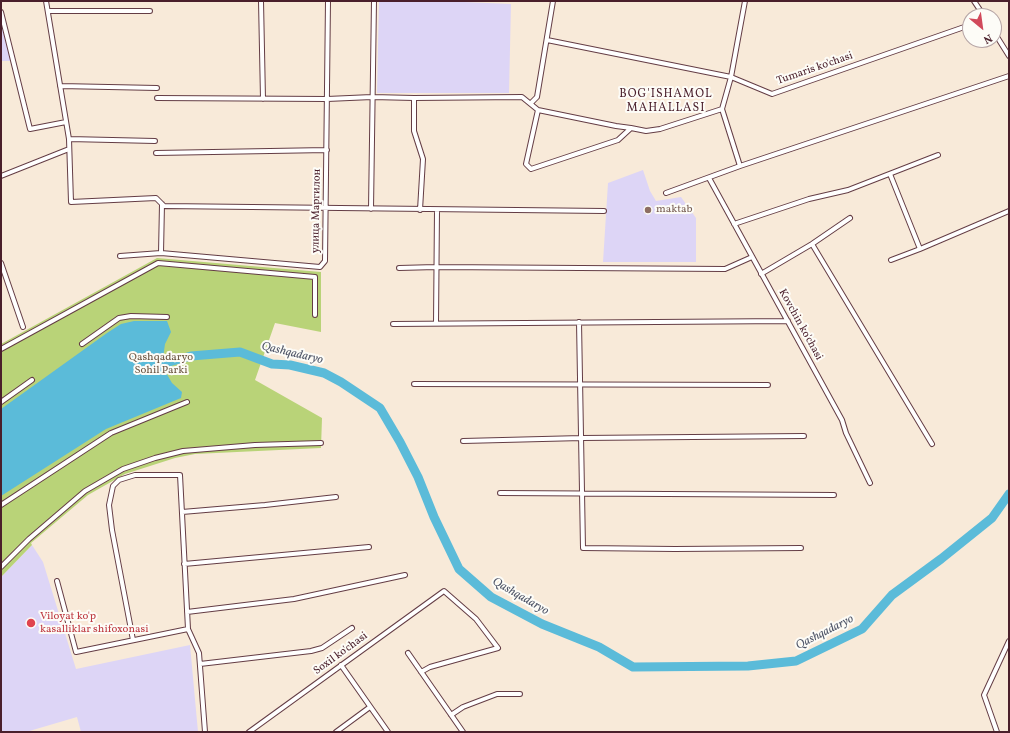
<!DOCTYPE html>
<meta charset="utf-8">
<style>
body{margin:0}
#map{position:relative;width:1010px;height:733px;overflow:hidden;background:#f8ead9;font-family:Vollkorn,serif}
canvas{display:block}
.frame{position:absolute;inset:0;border:2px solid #4a1f2b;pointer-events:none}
.north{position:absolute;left:962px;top:8px;width:40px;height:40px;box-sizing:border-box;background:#fdfcf7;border:1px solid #b5a4a5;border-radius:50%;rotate:151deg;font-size:11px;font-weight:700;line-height:16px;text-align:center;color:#4a1f2b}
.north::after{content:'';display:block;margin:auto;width:14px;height:18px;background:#d1495b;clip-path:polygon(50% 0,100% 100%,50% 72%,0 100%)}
</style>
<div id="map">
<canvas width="1010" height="733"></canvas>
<div class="frame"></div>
<div class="north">N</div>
</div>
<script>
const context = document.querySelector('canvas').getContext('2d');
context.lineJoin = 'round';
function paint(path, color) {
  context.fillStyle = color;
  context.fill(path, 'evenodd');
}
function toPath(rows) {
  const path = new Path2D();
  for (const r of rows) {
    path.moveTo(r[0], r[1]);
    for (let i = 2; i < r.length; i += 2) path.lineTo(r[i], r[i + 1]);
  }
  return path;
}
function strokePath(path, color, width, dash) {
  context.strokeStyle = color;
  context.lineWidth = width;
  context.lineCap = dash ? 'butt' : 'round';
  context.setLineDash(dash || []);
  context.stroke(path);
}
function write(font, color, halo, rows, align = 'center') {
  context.font = font + ' Vollkorn,serif';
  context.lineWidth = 4;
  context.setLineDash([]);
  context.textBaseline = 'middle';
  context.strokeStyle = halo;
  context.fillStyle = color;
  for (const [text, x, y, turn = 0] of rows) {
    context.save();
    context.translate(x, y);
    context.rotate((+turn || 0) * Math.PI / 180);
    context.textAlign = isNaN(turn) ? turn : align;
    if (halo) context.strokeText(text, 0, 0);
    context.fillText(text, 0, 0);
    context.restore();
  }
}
const built = toPath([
 [379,1,464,1,464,2,511,4,509,93,377,93],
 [1,23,11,61,1,61],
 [643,170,650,191,656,201,681,197,696,218,696,262,603,262,608,183],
 [32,545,43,562,76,669,190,645,198,732,81,732,77,717,26,732,1,732,1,577]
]);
const green = toPath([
 [157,258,321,272,321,332,275,323,255,380,322,418,321,448,195,454,175,458,125,474,88,495,31,543,32,545,1,577,1,344]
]);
const water = toPath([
 [134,321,167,321,171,332,165,344,163,358,165,371,172,383,182,392,181,398,106,429,1,496,1,409,107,333,121,324]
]);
const river = toPath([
 [153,364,169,362,191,356,240,352,272,364,290,365,324,373,341,382,380,408,400,442,418,477,434,517,459,569,491,597,542,624,599,647,633,667,748,666,796,661,862,629,892,595,941,559,992,518,1009,494]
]);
const street = toPath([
 [46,1,69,139,71,202,156,198,164,206,604,211],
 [261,1,263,99],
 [974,1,984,16],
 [48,11,150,11],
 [1,12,30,129,66,122],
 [994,32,1009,56],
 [547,40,731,77,772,94,970,25],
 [60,86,157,88],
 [157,98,327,99,372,97,414,98,522,97,538,110,616,126,631,128],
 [414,98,414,131,423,159,420,210],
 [531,103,537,97,553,1],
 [538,110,526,164,531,169,618,140,631,128,646,131,660,129,722,109],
 [69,139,155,141],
 [156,153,327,150],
 [740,166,722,109,731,77,745,1],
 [890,174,920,249],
 [1,176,69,149],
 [709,178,842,420,846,433,870,483],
 [666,193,740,166,1009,76],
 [371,209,374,1],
 [734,224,809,199,848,190,938,155],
 [812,244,932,444],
 [161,253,162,204],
 [120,256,161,253,320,267,325,261,328,1],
 [891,260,920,249,1009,211],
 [1,263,23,327],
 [399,268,436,267,725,269,752,257],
 [761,274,812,244,850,218],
 [579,322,583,548,675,549,801,548],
 [436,323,437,210],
 [393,324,788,321],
 [82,344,119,318,131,316,167,317],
 [1,349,158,263,315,277,315,315],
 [414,384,768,385],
 [1,402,32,380],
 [463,441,582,438,804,436],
 [500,493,834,495],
 [1,505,111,433,187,402],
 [182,512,265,505,336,497],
 [184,564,369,547],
 [1,567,29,539,85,491,123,469,155,458,183,451,255,445,321,443],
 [57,581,76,652,188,629],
 [187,612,294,599,405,575],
 [133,640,112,530,109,505,113,486,119,480,135,475,180,475,188,629,199,653,205,732],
 [408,653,463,732],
 [200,664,311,651,322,648,352,628],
 [341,665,388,732],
 [451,715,463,707,497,694,520,694],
 [249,732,444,591,476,619,498,648,430,667,421,672],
 [336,732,370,707],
 [997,732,984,695,1009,641]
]);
const markers = [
 [648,210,4,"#8d6e63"],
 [31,623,5,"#e0444e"]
];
const streetNames = [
 ["Tumaris ko'chasi",815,69,-19],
 ["улица Маргилон",317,211,-89],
 ["Kovchin ko'chasi",800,325,61],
 ["Soxil ko'chasi",341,654,-36]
];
const educationNames = [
 ["maktab",656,210]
];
const parkNames = [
 ["Qashqadaryo",161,358],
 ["Sohil Parki",161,371]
];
const healthNames = [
 ["Viloyat ko'p",40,617],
 ["kasalliklar shifoxonasi",40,630]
];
const neighbourhoodNames = [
 ["BOG'ISHAMOL",666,95],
 ["MAHALLASI",666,109]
];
const waterNames = [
 ["Qashqadaryo",292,354,13],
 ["Qashqadaryo",520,597,30],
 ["Qashqadaryo",825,633,-27]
];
paint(built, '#ddd5f6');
paint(green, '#b9d378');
paint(water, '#5bbbd9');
strokePath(river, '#5bbbd9', 9);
strokePath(street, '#643d45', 6);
strokePath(street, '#fff', 4);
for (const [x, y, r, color] of markers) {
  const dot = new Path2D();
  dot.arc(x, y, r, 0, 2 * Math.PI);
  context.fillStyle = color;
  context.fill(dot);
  strokePath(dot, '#fdfcf7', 1.5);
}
write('11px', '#4a1f2b', '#fdfcf7', streetNames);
write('11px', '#785e54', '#fdfcf7', educationNames, 'left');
write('11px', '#6b5542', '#fdfcf7', parkNames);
write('11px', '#be3a42', '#fdfcf7', healthNames, 'left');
context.letterSpacing = '1px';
write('12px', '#4a1f2b', '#fdfcf7', neighbourhoodNames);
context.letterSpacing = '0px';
write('italic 12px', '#505668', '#fdfcf7', waterNames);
</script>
